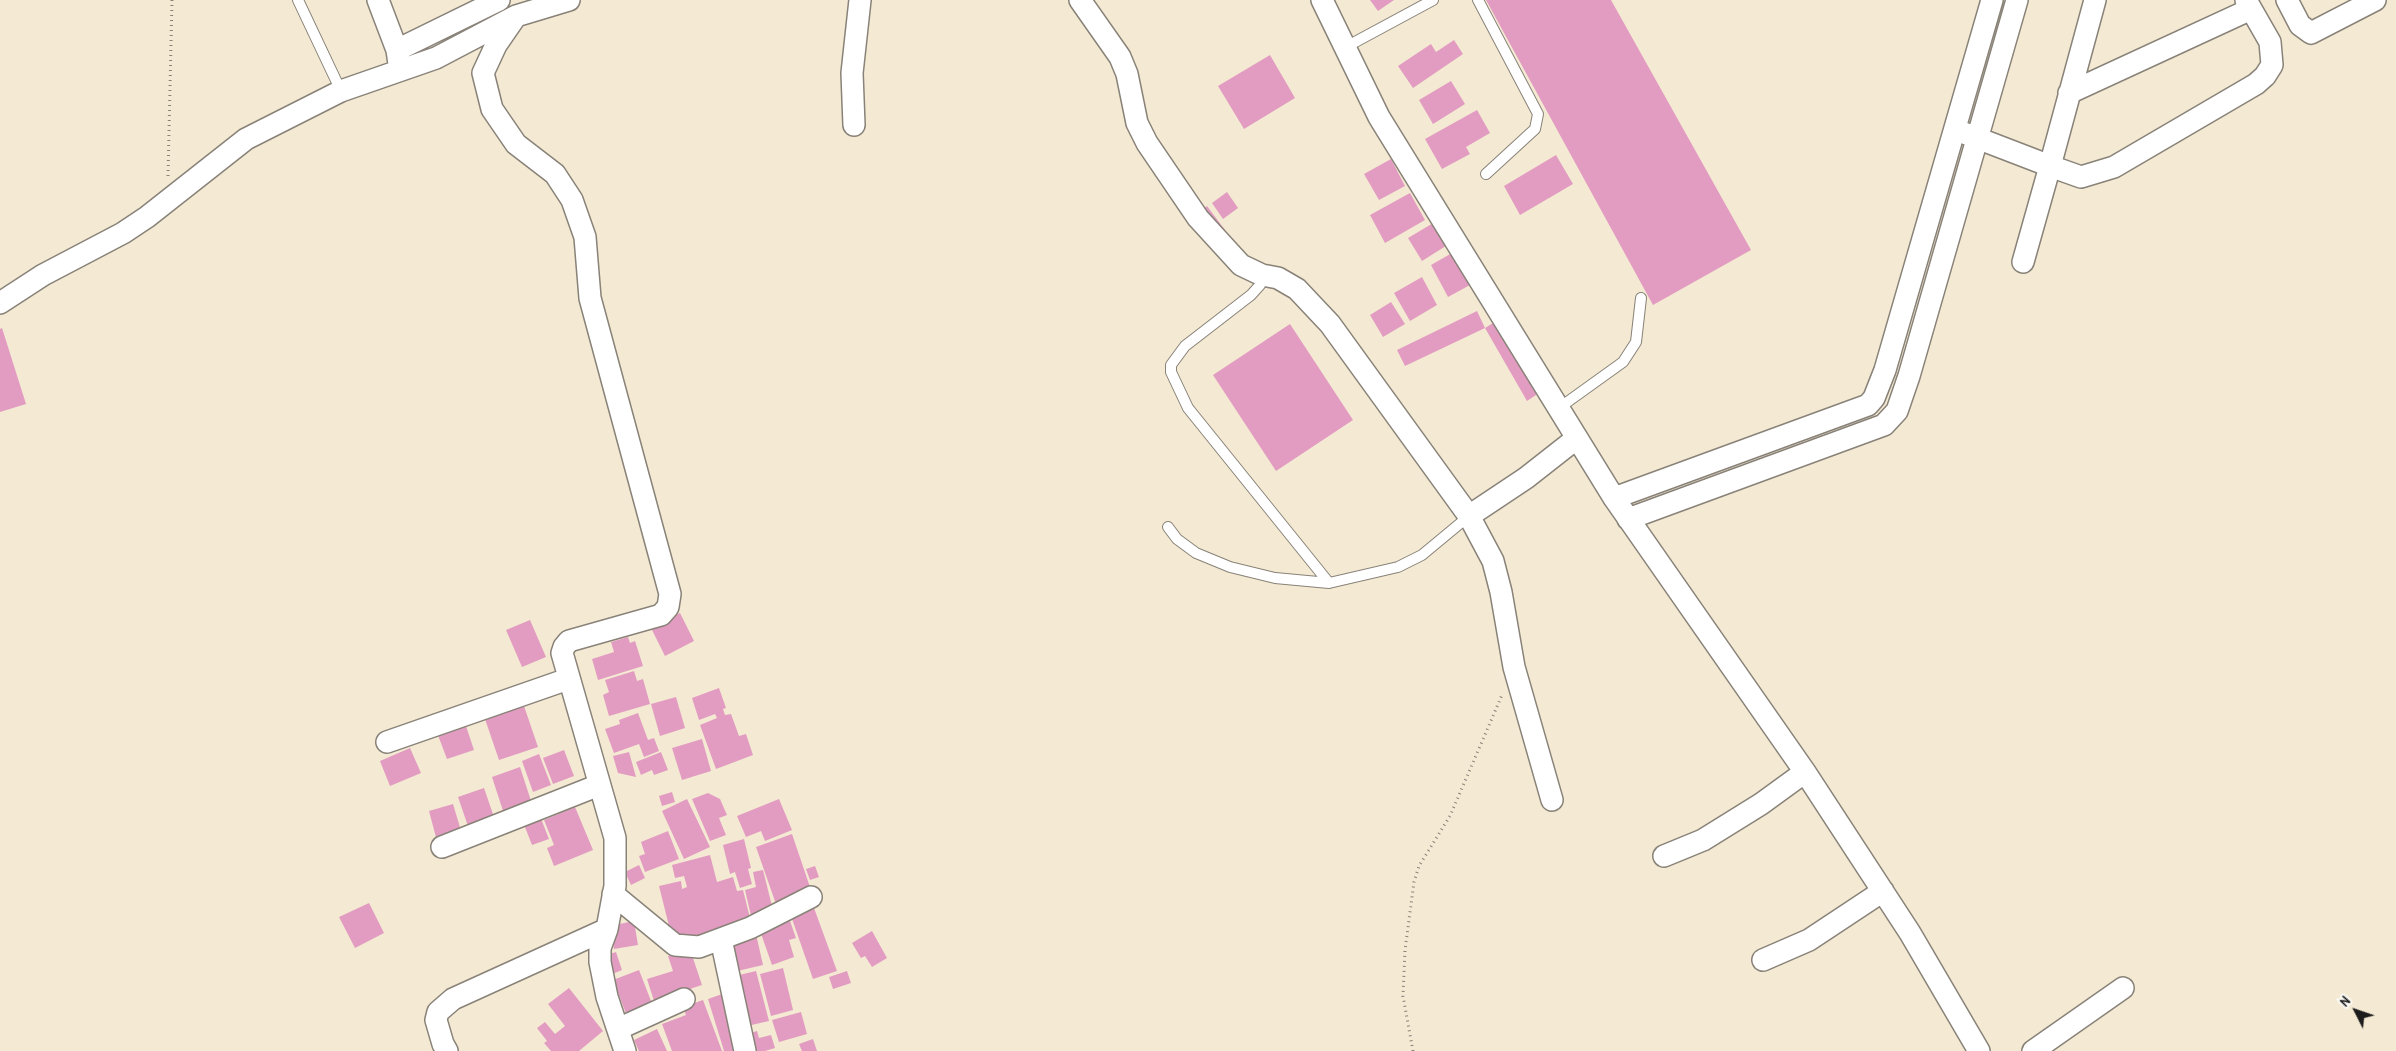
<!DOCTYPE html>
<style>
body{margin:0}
#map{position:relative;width:2396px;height:1051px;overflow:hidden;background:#f4e9d3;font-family:"Patrick Hand",sans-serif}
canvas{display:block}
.north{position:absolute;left:2331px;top:986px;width:50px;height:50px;-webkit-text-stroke:4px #fdfcf7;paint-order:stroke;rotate:311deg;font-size:14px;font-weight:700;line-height:20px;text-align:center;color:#1c1c1c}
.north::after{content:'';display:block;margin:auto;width:18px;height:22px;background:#1c1c1c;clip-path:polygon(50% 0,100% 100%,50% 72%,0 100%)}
</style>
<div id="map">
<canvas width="2396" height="1051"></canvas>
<div class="north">N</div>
</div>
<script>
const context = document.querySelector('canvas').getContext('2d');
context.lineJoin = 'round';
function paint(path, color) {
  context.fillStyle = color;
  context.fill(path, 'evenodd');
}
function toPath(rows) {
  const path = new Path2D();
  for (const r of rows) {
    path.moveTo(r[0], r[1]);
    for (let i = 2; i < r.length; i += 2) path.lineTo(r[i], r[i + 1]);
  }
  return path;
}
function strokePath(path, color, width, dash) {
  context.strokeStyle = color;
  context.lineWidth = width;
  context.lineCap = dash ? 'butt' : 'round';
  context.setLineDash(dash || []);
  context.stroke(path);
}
const building = toPath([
 [1370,0,1394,0,1378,11],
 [1486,0,1611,0,1751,250,1653,305],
 [1454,40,1463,54,1413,88,1398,66,1431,44,1436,52],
 [1270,55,1295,98,1244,129,1218,86],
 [1451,81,1465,104,1433,124,1419,100],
 [1477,110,1490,133,1466,147,1470,154,1442,169,1425,139],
 [1556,155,1573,184,1520,215,1504,186],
 [1391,159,1405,186,1379,200,1364,174],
 [1227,192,1238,208,1223,219,1212,203],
 [1410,193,1425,220,1385,243,1370,215],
 [1207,206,1225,230,1220,233,1202,210],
 [1435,222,1449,244,1422,261,1408,238],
 [1452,253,1470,285,1448,297,1431,265],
 [1422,277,1437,305,1410,321,1394,293],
 [1391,302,1405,324,1383,337,1370,315],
 [1477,311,1485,328,1405,366,1397,350],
 [1498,320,1539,393,1527,401,1485,328],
 [1290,324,1353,420,1276,471,1213,375],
 [2,328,26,404,0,412,0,329],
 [680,613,694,641,665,656,651,628],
 [530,620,546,657,522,667,506,630],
 [628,637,630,643,635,641,643,666,598,680,592,659,614,652,611,642],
 [634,671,637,681,643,679,650,704,609,716,603,695,609,692,605,680],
 [719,688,726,708,723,709,725,715,731,714,739,736,746,734,753,755,716,769,700,725,717,718,715,714,699,720,692,698],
 [676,697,685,728,660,736,651,704],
 [524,706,538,747,499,760,485,719],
 [638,713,648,740,654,738,659,751,644,757,639,744,614,753,605,729,620,724,619,720],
 [464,720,474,750,447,759,436,730],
 [702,739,711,771,682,780,672,748],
 [410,748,421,773,390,786,380,761],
 [564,750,574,776,553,784,543,758],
 [629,752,636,777,618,773,613,756],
 [661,752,668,770,654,775,652,770,641,775,636,762],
 [539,754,551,785,533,792,522,761],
 [520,767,532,804,504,814,492,777],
 [484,788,495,820,469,829,458,797],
 [672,792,675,802,662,806,659,796],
 [708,793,720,799,727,815,719,818,726,835,710,841,692,799],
 [687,799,710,847,684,859,662,811],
 [779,799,792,830,765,841,761,831,746,837,737,816],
 [453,804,462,834,437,841,429,811],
 [575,807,593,850,554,866,547,848,554,845,544,820],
 [540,816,549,839,532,845,523,822],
 [668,831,679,859,645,872,639,856,645,854,641,842],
 [792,834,811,890,777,907,756,847],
 [744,839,751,868,748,869,752,884,740,888,735,872,730,874,723,845],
 [710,855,717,882,733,877,737,891,743,890,751,922,673,942,659,886,681,881,682,889,687,887,684,876,675,878,672,865],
 [639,865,645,878,631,885,625,872],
 [815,866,819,877,810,880,806,869],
 [763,870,774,914,752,920,745,890,756,887,753,872],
 [369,903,384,933,355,948,339,917],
 [814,908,837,971,813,979,791,916],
 [789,918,796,938,789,940,794,957,772,965,759,928],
 [634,921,638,945,614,949,610,926],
 [872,931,887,958,872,967,865,956,861,958,852,943],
 [756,934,763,965,733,972,727,941],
 [690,949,702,985,654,1001,647,979,673,971,668,956],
 [616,952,622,970,610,975,603,956],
 [783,968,793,1010,771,1016,760,974],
 [639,970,653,1006,627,1016,613,980],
 [756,971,769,1021,747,1026,735,976],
 [847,971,851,983,833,989,829,977],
 [569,988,603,1031,579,1051,551,1051,544,1043,547,1041,537,1028,545,1022,555,1034,565,1026,548,1004],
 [725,993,742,1048,732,1051,724,1051,708,999],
 [703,1000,722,1051,672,1051,662,1024,686,1015,683,1007],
 [801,1012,807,1034,779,1042,772,1020],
 [657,1029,667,1051,639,1051,634,1040],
 [757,1031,759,1038,771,1035,775,1048,765,1051,749,1051,744,1035],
 [813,1039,817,1051,802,1051,799,1044]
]);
const path = toPath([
 [168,176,172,0],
 [1413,1051,1403,996,1405,950,1414,882,1419,866,1450,816,1502,695]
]);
const lane = toPath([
 [298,0,341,91],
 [1478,0,1538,114,1535,129,1486,174],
 [1344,48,1433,0],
 [1262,275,1260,285,1251,295,1185,346,1171,365,1171,372,1188,408,1329,583],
 [1559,408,1623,362,1636,342,1641,298],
 [1168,527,1177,539,1196,553,1230,567,1275,578,1329,583,1398,567,1422,555,1469,516]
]);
const street = toPath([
 [378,0,397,50,399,64],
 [1080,0,1120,57,1127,74,1137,123,1147,143,1198,218,1241,265,1262,275,1278,278,1297,289,1330,324,1469,516,1493,561,1501,592,1514,667,1552,800],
 [1322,0,1379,117,1614,498,1805,772,1910,933,1979,1051],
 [2095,0,2050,166,2081,177,2114,167,2256,84,2265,76,2272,65,2270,42,2246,0],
 [2287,0,2300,25,2311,33,2375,0],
 [516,16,496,45,483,73,492,109,516,144,555,174,572,200,585,237,590,298,670,594,668,607,661,615,569,641,564,647,562,653,615,838,615,886,607,929,600,948,600,962,607,997,625,1051],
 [397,50,499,0],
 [2069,93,2251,9],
 [854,125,852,73,860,0],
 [1964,133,2050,166,2023,262],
 [0,303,43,275,123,233,147,217,246,139,341,91,436,58,516,16,569,0],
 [1614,498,1868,405,1874,398,1885,370,1992,0],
 [1469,516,1526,478,1577,438],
 [1628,519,1884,425,1897,411,1909,376,2017,0],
 [387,742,568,679],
 [442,847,599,785],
 [1664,856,1703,840,1761,804,1805,772],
 [613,894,675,945,699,947,750,928,811,897],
 [721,939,745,1051],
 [1763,960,1809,940,1883,891],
 [618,1029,684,999],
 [447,1051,443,1044,436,1020,438,1012,453,999,607,929],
 [2033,1051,2123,988]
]);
paint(building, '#e29cc1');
strokePath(lane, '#888278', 12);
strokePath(street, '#888278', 24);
strokePath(path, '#888278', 3, [1, 4]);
strokePath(lane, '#fff', 10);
strokePath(street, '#fff', 21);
</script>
